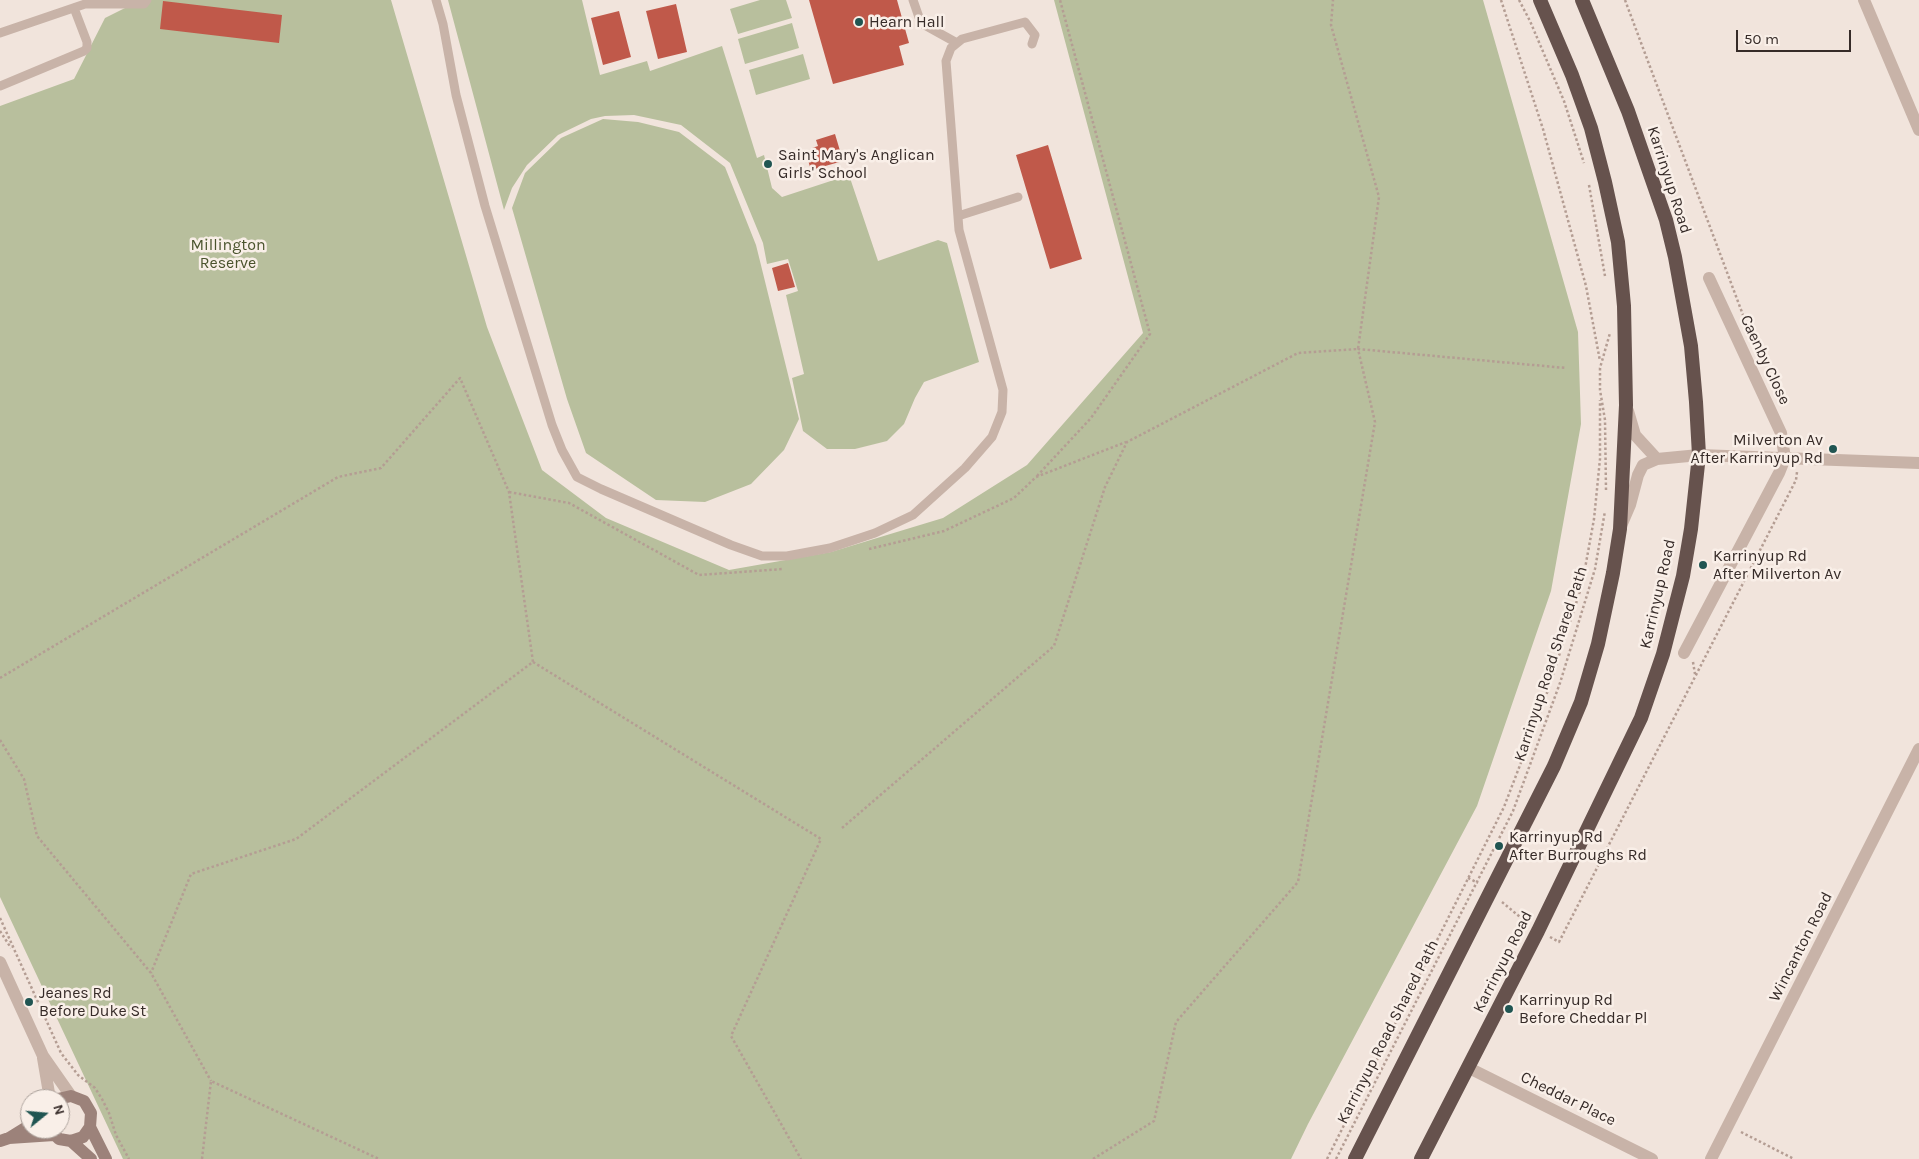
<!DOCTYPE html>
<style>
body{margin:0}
#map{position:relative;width:1919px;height:1159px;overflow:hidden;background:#f1e4dc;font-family:Karla,sans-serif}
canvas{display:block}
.north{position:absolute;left:20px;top:1089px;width:50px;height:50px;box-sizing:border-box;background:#f9efe8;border:1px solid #aba19b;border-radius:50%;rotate:73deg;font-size:14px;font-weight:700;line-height:20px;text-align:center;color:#362b28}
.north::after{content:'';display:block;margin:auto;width:18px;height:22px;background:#205552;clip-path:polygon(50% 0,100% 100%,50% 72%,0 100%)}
.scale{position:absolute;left:1736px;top:30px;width:115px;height:22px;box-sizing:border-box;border:2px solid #362b28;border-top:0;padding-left:6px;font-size:15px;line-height:18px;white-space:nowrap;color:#362b28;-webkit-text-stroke:4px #f9efe8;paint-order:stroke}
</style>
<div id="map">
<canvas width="1919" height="1159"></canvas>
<div class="north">N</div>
<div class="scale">50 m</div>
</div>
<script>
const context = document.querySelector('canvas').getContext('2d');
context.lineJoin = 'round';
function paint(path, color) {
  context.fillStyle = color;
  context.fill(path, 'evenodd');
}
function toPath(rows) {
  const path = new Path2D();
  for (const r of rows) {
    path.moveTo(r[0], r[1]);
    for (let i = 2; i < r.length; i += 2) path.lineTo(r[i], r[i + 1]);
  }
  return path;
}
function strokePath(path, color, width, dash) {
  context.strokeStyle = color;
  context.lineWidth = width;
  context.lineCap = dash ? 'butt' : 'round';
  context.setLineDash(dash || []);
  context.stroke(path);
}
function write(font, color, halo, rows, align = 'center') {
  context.font = font + ' Karla,sans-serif';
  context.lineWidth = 5;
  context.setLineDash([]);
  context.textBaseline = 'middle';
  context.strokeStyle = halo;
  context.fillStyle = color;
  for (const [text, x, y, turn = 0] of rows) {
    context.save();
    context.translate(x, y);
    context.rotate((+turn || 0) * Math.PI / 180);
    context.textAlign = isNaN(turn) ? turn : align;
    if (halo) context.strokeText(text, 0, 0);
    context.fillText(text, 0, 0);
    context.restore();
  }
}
const green = toPath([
 [141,0,391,0,487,327,542,470,606,518,729,570,831,552,943,518,1027,465,1143,333,1054,0,1483,0,1578,332,1581,424,1551,591,1477,806,1308,1124,1291,1159,123,1159,0,897,0,106,74,79,105,18],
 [448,0,582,0,600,75,647,61,650,71,722,46,757,158,764,155,772,188,782,197,849,175,878,261,938,240,947,243,979,362,924,382,915,398,904,424,887,441,855,449,827,449,803,431,792,378,804,374,786,295,798,291,788,259,767,264,763,243,730,163,681,125,634,115,605,116,591,119,558,135,527,165,512,188,504,210],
 [760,0,786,0,792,18,738,34,730,9],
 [792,23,799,48,745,64,738,39],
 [803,54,810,79,756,95,749,70],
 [603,119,638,122,679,132,725,167,756,245,799,419,784,450,751,484,705,502,656,500,586,453,567,399,512,208,525,173,561,138]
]);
const building = toPath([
 [809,0,897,0,909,43,899,46,904,65,833,84],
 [163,1,282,15,279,43,160,29],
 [676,4,687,52,658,59,646,11],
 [619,11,631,57,603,65,591,18],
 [835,134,843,161,811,170,807,157,814,155,812,148,818,146,816,140],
 [1048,145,1082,259,1050,269,1016,155],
 [788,263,795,287,778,291,772,268]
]);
const path = toPath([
 [1501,0,1543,129,1586,286,1600,361],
 [1519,0,1530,21,1564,101,1584,163],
 [1625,0,1743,315],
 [1589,185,1605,276],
 [1037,476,1091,418,1150,334,1060,0],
 [1606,490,1605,420,1600,390,1600,368,1610,333],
 [509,492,569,503,699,575,783,569],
 [869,549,944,531,1014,498,1036,477,1126,442],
 [533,662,821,839,731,1036,801,1159],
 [1693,662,1695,674],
 [0,678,338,477,381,468,460,378,509,492,533,662,296,839,191,874,151,973],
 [0,740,24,779,37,836,151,973,211,1081],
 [842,828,1054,646,1105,487,1127,442,1298,353,1358,349,1379,197,1331,25,1333,0],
 [1468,878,1478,883],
 [1502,902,1526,922],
 [0,918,61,1053,78,1075,95,1088,102,1099,109,1113,116,1135,129,1159],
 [0,931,11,948],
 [1550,937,1559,942,1796,480,1797,472],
 [1741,1132,1794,1159],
 [202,1159,211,1081,379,1159],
 [1093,1159,1154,1121,1176,1022,1298,882,1375,422,1358,349,1566,368],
 [1327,1159,1504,807,1543,705,1582,585,1594,519,1600,459,1600,400],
 [1336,1159,1513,811,1560,683,1595,569,1605,511]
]);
const service = toPath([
 [436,0,443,24,456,95,485,206,552,425,562,450,577,477,601,489,731,545,762,556,787,556,830,548,875,533,913,515,965,468,992,437,1002,412,1003,390,959,230,946,61,951,48,962,39,1025,22,1035,35,1032,44],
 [913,0,921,23,957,43],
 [0,33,85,4,144,4,147,0],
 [0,86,84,51,87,48,87,42,74,8],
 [958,216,1018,197]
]);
const minor = toPath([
 [1864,0,1919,130],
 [1684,653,1779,473,1785,458,1781,433,1709,278],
 [0,962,43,1056,71,1096],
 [43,1058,50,1099],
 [1469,1068,1652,1159],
 [1711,1159,1919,749]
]);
const tertiary = toPath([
 [1628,411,1635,435,1657,459],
 [1621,526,1630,505,1638,475,1643,465,1657,459,1699,455,1919,463]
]);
const secondary = toPath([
 [90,1127,106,1159],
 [49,1129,59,1139,71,1141,83,1137,90,1127,91,1113,84,1101,71,1096,58,1099],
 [9,1138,54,1135],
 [0,1141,9,1138,30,1125],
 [71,1141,91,1159]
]);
const trunk = toPath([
 [1355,1159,1554,766,1581,702,1598,644,1613,573,1620,529,1626,405,1624,306,1618,242,1605,182,1591,128,1572,75,1540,0],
 [1421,1159,1538,931,1641,718,1663,654,1674,611,1683,576,1691,529,1699,455,1696,402,1691,346,1675,257,1666,220,1628,111,1582,0]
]);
const markers = [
 [859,22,5,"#205552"],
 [768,164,5,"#205552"],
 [1833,449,5,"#205552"],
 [1703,565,5,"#205552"],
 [1499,846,5,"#205552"],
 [29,1002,5,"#205552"],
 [1509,1009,5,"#205552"]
];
const poiNames = [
 ["Hearn Hall",869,22],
 ["Saint Mary's Anglican",778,155],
 ["Girls' School",778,173],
 ["Milverton Av",1823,440,"right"],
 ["After Karrinyup Rd",1823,458,"right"],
 ["Karrinyup Rd",1713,556],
 ["After Milverton Av",1713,574],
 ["Karrinyup Rd",1509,837],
 ["After Burroughs Rd",1509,855],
 ["Jeanes Rd",39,993],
 ["Before Duke St",39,1011],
 ["Karrinyup Rd",1519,1000],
 ["Before Cheddar Pl",1519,1018]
];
const streetNames = [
 ["Karrinyup Road",1669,180,72],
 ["Caenby Close",1765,360,65],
 ["Karrinyup Road",1658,594,-77],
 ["Karrinyup Road Shared Path",1551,664,-72],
 ["Wincanton Road",1801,947,-63],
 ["Karrinyup Road",1503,962,-63],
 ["Karrinyup Road Shared Path",1388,1032,-63],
 ["Cheddar Place",1568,1099,26]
];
const parkNames = [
 ["Millington",228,245],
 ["Reserve",228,263]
];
paint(green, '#b8bf9d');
paint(building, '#c0594a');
strokePath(path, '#b49d93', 2.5, [2.5, 2.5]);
strokePath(service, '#c8b3a8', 9);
strokePath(minor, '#c8b3a8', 12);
strokePath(tertiary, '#c8b3a8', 12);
strokePath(secondary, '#9c827a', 12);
strokePath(trunk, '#66524d', 14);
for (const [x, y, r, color] of markers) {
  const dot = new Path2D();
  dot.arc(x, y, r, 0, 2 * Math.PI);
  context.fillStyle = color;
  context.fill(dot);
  strokePath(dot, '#f9efe8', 2);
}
write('16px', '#362b28', '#f9efe8', poiNames, 'left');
write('16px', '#362b28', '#f9efe8', streetNames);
write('16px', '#4a532d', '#f9efe8', parkNames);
</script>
